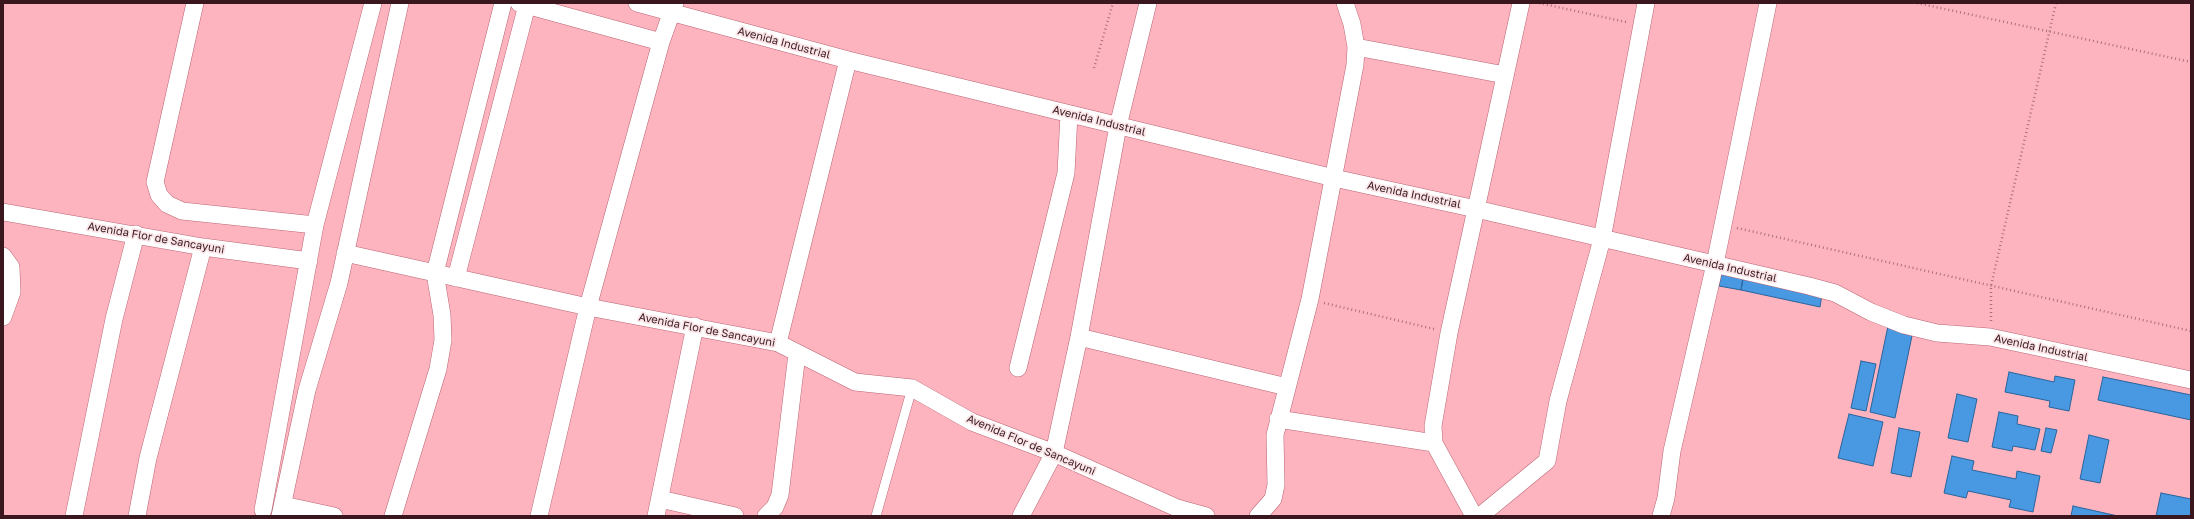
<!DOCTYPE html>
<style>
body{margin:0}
#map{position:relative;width:2194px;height:519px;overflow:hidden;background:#feb4bf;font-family:"Golos Text",sans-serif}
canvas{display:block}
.frame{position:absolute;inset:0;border:4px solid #3a171e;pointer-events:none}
</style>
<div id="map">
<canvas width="2194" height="519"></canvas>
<div class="frame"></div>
</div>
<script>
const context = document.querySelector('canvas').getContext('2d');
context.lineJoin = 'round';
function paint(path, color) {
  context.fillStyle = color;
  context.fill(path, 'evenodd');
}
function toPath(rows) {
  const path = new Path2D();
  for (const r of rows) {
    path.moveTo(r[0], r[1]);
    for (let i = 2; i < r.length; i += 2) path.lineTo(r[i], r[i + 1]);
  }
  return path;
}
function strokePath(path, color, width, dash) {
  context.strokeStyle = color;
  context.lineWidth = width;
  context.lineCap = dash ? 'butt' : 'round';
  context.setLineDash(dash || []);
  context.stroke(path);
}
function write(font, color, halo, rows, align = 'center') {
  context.font = font + ' "Golos Text",sans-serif';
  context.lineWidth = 3.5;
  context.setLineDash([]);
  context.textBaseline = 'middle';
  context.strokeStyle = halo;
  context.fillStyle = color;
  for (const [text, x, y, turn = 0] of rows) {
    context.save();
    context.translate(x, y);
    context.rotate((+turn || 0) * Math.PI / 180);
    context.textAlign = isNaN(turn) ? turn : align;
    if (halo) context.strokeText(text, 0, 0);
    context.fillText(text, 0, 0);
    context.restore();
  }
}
const building = toPath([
 [1722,271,1744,275,1741,290,1719,286,1722,271],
 [1743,277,1822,294,1820,307,1741,290,1743,277],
 [1888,326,1913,331,1895,418,1870,412,1888,326],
 [1861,361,1876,364,1866,411,1851,408,1861,361],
 [2009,372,2054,382,2055,376,2075,380,2069,411,2049,407,2050,401,2005,392,2009,372],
 [2103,377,2191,395,2191,420,2098,400,2103,377],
 [1957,394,1977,399,1968,442,1948,438,1957,394],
 [1999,412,2018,416,2017,424,2040,429,2035,450,2013,446,2012,451,1992,447,1999,412],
 [1849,414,1883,422,1873,466,1838,458,1849,414],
 [1899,428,1920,432,1911,477,1891,473,1899,428],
 [2046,428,2057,430,2051,453,2041,451,2046,428],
 [2089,435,2109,440,2100,483,2080,479,2089,435],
 [1952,456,1974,461,1972,470,2016,479,2017,471,2040,476,2033,512,2009,507,2011,500,1968,491,1966,498,1944,493,1952,456],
 [2161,493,2191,499,2191,516,2156,516,2161,493],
 [2073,506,2118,516,2071,516,2073,506]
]);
const path = toPath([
 [1539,3,1626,22],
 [1917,3,2191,62],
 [1094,68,1113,3],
 [1737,228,2191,331],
 [1324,303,1434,329],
 [1991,321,1991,286,2056,3]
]);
const lane = toPath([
 [876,516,912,388]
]);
const street = toPath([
 [195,3,155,182,159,195,167,204,182,211,315,225],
 [519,3,661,42],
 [637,3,848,60,1334,178,1476,209,1809,286,1835,293,1871,312,1904,325,1937,333,1990,337,2191,380],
 [1356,47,1505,75],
 [3,212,203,247,309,261],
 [345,253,588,307,778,343,855,382,912,388,972,422,1054,453,1177,508,1206,516],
 [3,256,11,267,12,292,3,317],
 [456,278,527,5],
 [1079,337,1287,387],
 [778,343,848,60],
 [1018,368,1066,173,1069,114],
 [1278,419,1434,443],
 [660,499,735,516],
 [283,505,334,516],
 [263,510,315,225,373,3],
 [74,516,114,319,136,234],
 [137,516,148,458,203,247],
 [280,516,307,390,339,283,400,3],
 [393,516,438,369,443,340,442,315,435,273,503,3],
 [539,516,588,307,661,42,675,3],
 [656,516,695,326],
 [766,516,775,507,780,495,797,354],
 [1021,516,1054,453,1079,337,1118,126,1148,3],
 [1258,516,1273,499,1276,485,1275,435,1310,299,1355,65,1356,47,1352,24,1345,3],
 [1474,516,1434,443,1433,426,1449,333,1521,3],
 [1480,516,1547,461,1558,401,1602,239,1646,3],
 [1661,516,1666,498,1672,451,1715,264,1768,3]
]);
const streetNames = [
 ["Avenida Industrial",784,43,15],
 ["Avenida Industrial",1099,121,14],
 ["Avenida Industrial",1414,195,12],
 ["Avenida Flor de Sancayuni",156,238,10],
 ["Avenida Industrial",1730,268,13],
 ["Avenida Flor de Sancayuni",707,330,11],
 ["Avenida Industrial",2041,348,12],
 ["Avenida Flor de Sancayuni",1031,445,23]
];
paint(building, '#4998e2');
strokePath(building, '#28649c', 1);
strokePath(lane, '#ba6574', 10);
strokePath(street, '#ba6574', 18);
strokePath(path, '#aa717a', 2.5, [1, 3]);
strokePath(lane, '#fff', 9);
strokePath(street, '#fff', 17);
write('11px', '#3a171e', '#fae6e9', streetNames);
</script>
